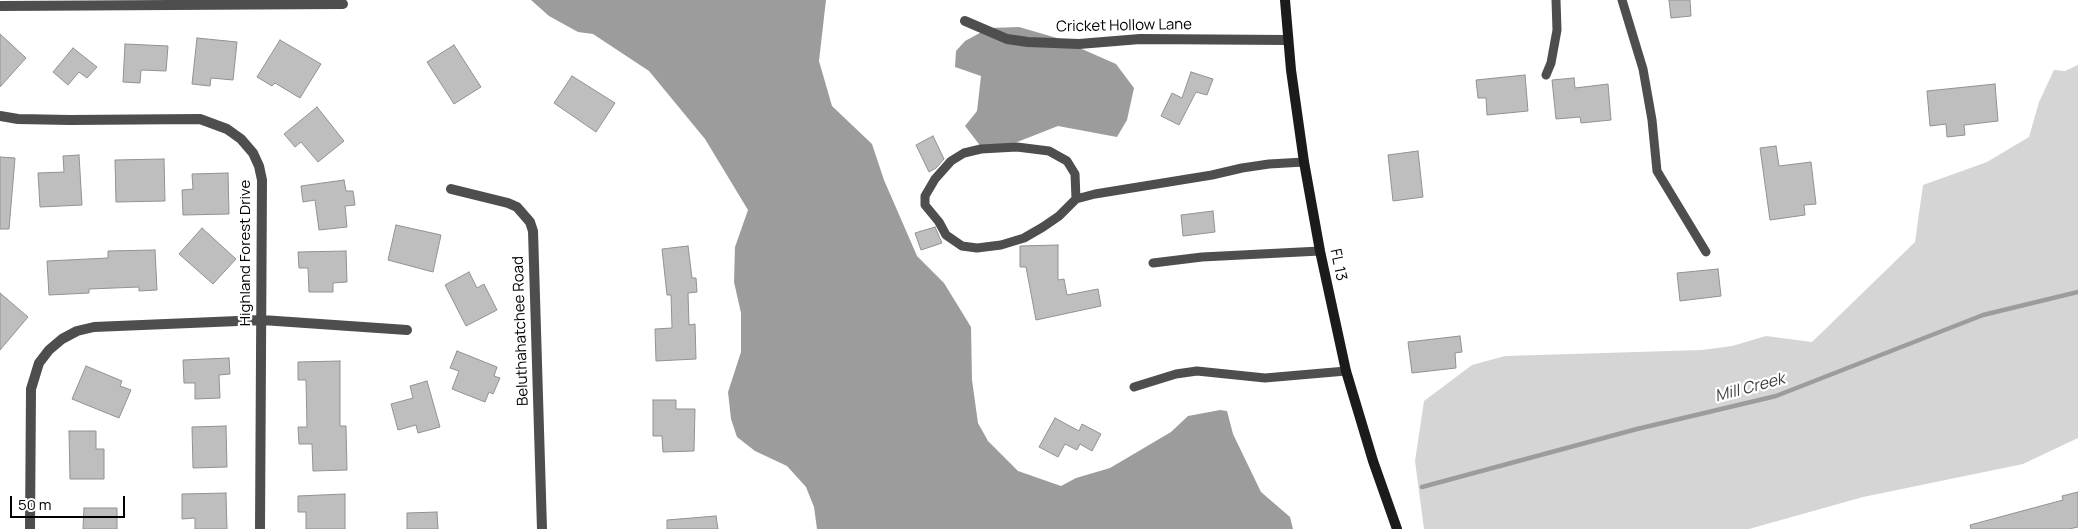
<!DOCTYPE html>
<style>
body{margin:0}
#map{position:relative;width:2078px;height:529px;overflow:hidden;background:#fff;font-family:Manrope,sans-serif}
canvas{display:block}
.scale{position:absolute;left:10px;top:496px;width:115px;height:22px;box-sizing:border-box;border:2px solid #000;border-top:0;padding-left:6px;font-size:15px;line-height:18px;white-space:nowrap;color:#000;-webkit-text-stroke:4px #fff;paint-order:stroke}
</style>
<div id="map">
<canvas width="2078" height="529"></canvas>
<div class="scale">50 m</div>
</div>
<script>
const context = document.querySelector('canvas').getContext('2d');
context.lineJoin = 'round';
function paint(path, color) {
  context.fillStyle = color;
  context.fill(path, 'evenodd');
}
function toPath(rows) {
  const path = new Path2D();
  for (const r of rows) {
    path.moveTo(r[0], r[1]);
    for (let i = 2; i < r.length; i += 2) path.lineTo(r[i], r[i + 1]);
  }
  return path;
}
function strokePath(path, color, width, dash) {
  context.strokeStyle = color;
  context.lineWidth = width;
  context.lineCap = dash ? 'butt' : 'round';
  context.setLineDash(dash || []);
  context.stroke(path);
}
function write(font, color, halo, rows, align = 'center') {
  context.font = font + ' Manrope,sans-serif';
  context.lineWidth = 4.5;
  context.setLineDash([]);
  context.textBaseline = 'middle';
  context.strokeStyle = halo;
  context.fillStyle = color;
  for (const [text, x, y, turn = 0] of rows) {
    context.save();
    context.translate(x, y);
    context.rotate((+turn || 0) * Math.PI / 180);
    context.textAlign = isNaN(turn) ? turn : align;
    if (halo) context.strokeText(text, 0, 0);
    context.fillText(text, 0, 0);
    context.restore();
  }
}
const green = toPath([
 [2078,65,2078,438,2023,464,1863,497,1749,529,1424,529,1415,461,1424,401,1472,365,1505,356,1702,350,1732,346,1766,336,1812,342,1915,242,1923,185,1987,162,2029,137,2039,102,2054,70,2065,71]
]);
const water = toPath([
 [531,0,826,0,819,61,832,106,872,144,884,180,917,256,944,283,971,327,972,380,978,423,988,441,1018,471,1061,486,1076,478,1110,468,1171,432,1188,416,1220,410,1227,411,1233,434,1261,492,1290,517,1293,529,817,529,814,507,806,487,787,466,755,451,737,437,731,419,728,392,741,352,741,313,734,282,735,247,748,210,705,139,649,71,593,34,578,32,549,16],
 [1019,27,1057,38,1116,64,1134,88,1127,120,1117,137,1058,126,1007,146,985,152,965,126,977,111,981,76,955,67,956,51,965,41,989,28]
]);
const stream = toPath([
 [1422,487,1637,429,1776,396,1983,315,2078,292]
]);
const building = toPath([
 [1669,0,1690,0,1691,16,1671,18,1669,0],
 [0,34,26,58,0,87,0,34],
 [197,38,237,42,233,80,211,78,210,86,192,84,197,38],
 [280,40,321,64,300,98,275,83,272,86,257,77,280,40],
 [125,44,168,46,166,71,141,70,140,83,123,82,125,44],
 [454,45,481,87,454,104,427,62,454,45],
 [73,48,97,67,87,78,79,72,68,85,53,72,73,48],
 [1191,72,1213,79,1207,95,1196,92,1179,125,1161,116,1172,93,1182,98,1191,72],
 [1525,75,1528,111,1487,115,1486,98,1478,98,1476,80,1525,75],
 [572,76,615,103,596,132,554,103,572,76],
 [1574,78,1575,88,1608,84,1611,120,1581,123,1580,117,1556,119,1552,80,1574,78],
 [1995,84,1998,121,1964,125,1965,135,1947,137,1946,124,1930,126,1927,91,1995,84],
 [317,107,344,141,318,162,301,142,295,147,284,134,317,107],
 [933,136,944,159,936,168,929,172,916,145,933,136],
 [1776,146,1779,166,1811,162,1816,204,1804,205,1805,215,1770,220,1760,148,1776,146],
 [1418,151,1423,197,1393,201,1388,155,1418,151],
 [79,155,82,205,40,207,38,173,64,172,63,156,79,155],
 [0,157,15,158,9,229,0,229,0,157],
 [164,159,165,201,116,202,115,160,164,159],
 [228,173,229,214,183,215,182,190,193,189,192,174,228,173],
 [344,180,346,191,353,191,355,205,345,206,347,227,319,230,315,200,303,202,301,186,344,180],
 [1213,211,1215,232,1183,236,1181,215,1213,211],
 [396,225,441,235,433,272,388,260,396,225],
 [935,227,942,243,921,250,915,233,935,227],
 [202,228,236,259,213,284,179,254,202,228],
 [1058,245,1058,280,1064,279,1067,295,1098,289,1101,306,1036,320,1026,267,1020,267,1020,246,1058,245],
 [688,246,692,278,696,278,697,292,688,293,689,325,695,324,696,359,656,361,655,329,672,328,671,295,667,295,662,249,688,246],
 [155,250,157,290,139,291,139,287,89,289,89,293,49,295,47,261,108,258,108,251,155,250],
 [346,251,347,282,333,283,333,292,309,292,308,268,299,268,298,252,346,251],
 [1718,269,1721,296,1680,301,1677,273,1718,269],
 [469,272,477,288,484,284,497,310,466,326,445,285,469,272],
 [0,293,28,317,0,350,0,293],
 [1460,336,1462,352,1455,353,1456,368,1412,373,1408,342,1460,336],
 [457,351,497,367,494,376,500,378,493,394,489,392,485,402,452,389,459,371,450,368,457,351],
 [229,358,230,374,219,375,220,398,195,399,195,383,184,383,183,360,229,358],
 [340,361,340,426,346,426,347,470,313,471,312,444,299,444,298,427,307,427,306,380,298,380,298,362,340,361],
 [86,366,122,381,120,386,131,390,119,418,72,399,86,366],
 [427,381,440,427,418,433,416,425,398,430,391,404,413,398,410,386,427,381],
 [653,400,676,400,676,409,695,409,694,451,663,452,662,436,653,436,653,400],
 [1055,418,1079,431,1082,424,1101,434,1092,451,1080,444,1077,450,1065,444,1058,457,1039,447,1055,418],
 [226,426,227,467,193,468,192,427,226,426],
 [69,431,96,431,96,449,104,449,104,479,70,479,69,431],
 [2078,492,2078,527,2069,529,1971,529,1970,525,2063,500,2062,496,2078,492],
 [226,493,227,529,195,529,195,518,182,519,182,494,226,493],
 [345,494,345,529,306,529,306,512,298,512,298,496,345,494],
 [84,508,117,508,117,529,83,529,84,508],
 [437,512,438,529,407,529,407,513,437,512],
 [716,516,718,529,667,529,667,520,716,516]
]);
const lane = toPath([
 [1622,0,1643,69,1652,120,1657,171,1706,252],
 [1546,75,1551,63,1557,30,1556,0],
 [1017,147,1049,151,1067,161,1075,174,1076,199,1059,216,1043,227,1024,238,1001,245,977,248,962,246,946,235,939,222,925,205,925,196,935,179,951,161,964,153,981,149,1017,147],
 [1076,199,1095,194,1212,175,1242,168,1269,164,1304,162],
 [1153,263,1202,257,1320,251],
 [1134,387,1176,374,1197,371,1265,378,1346,371]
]);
const street = toPath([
 [0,6,343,4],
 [965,21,1007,39,1028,42,1079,44,1140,39,1288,40],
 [0,116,18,119,70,120,200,119,227,129,241,139,253,153,259,166,262,180,260,529],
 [451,189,508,203,517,207,530,222,533,231,542,529],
 [30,529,31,389,39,363,49,350,62,339,77,331,94,327,262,320,407,330]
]);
const secondary = toPath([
 [1285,0,1291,70,1304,162,1320,251,1346,371,1373,461,1397,529]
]);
const streetNames = [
 ["Cricket Hollow Lane",1124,26,-1],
 ["Highland Forest Drive",246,253,-90],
 ["FL 13",1338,265,78],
 ["Beluthahatchee Road",521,331,-92]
];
const waterNames = [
 ["Mill Creek",1750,388,-15]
];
paint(green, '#d5d5d5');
paint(water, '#9c9c9c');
strokePath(stream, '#9c9c9c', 4.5);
paint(building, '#bebebe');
strokePath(building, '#929292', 1);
strokePath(lane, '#4e4e4e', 9);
strokePath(street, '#4e4e4e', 10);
strokePath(secondary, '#1b1b1b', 10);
write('15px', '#000', '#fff', streetNames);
write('italic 16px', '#3d3d3d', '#fff', waterNames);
</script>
